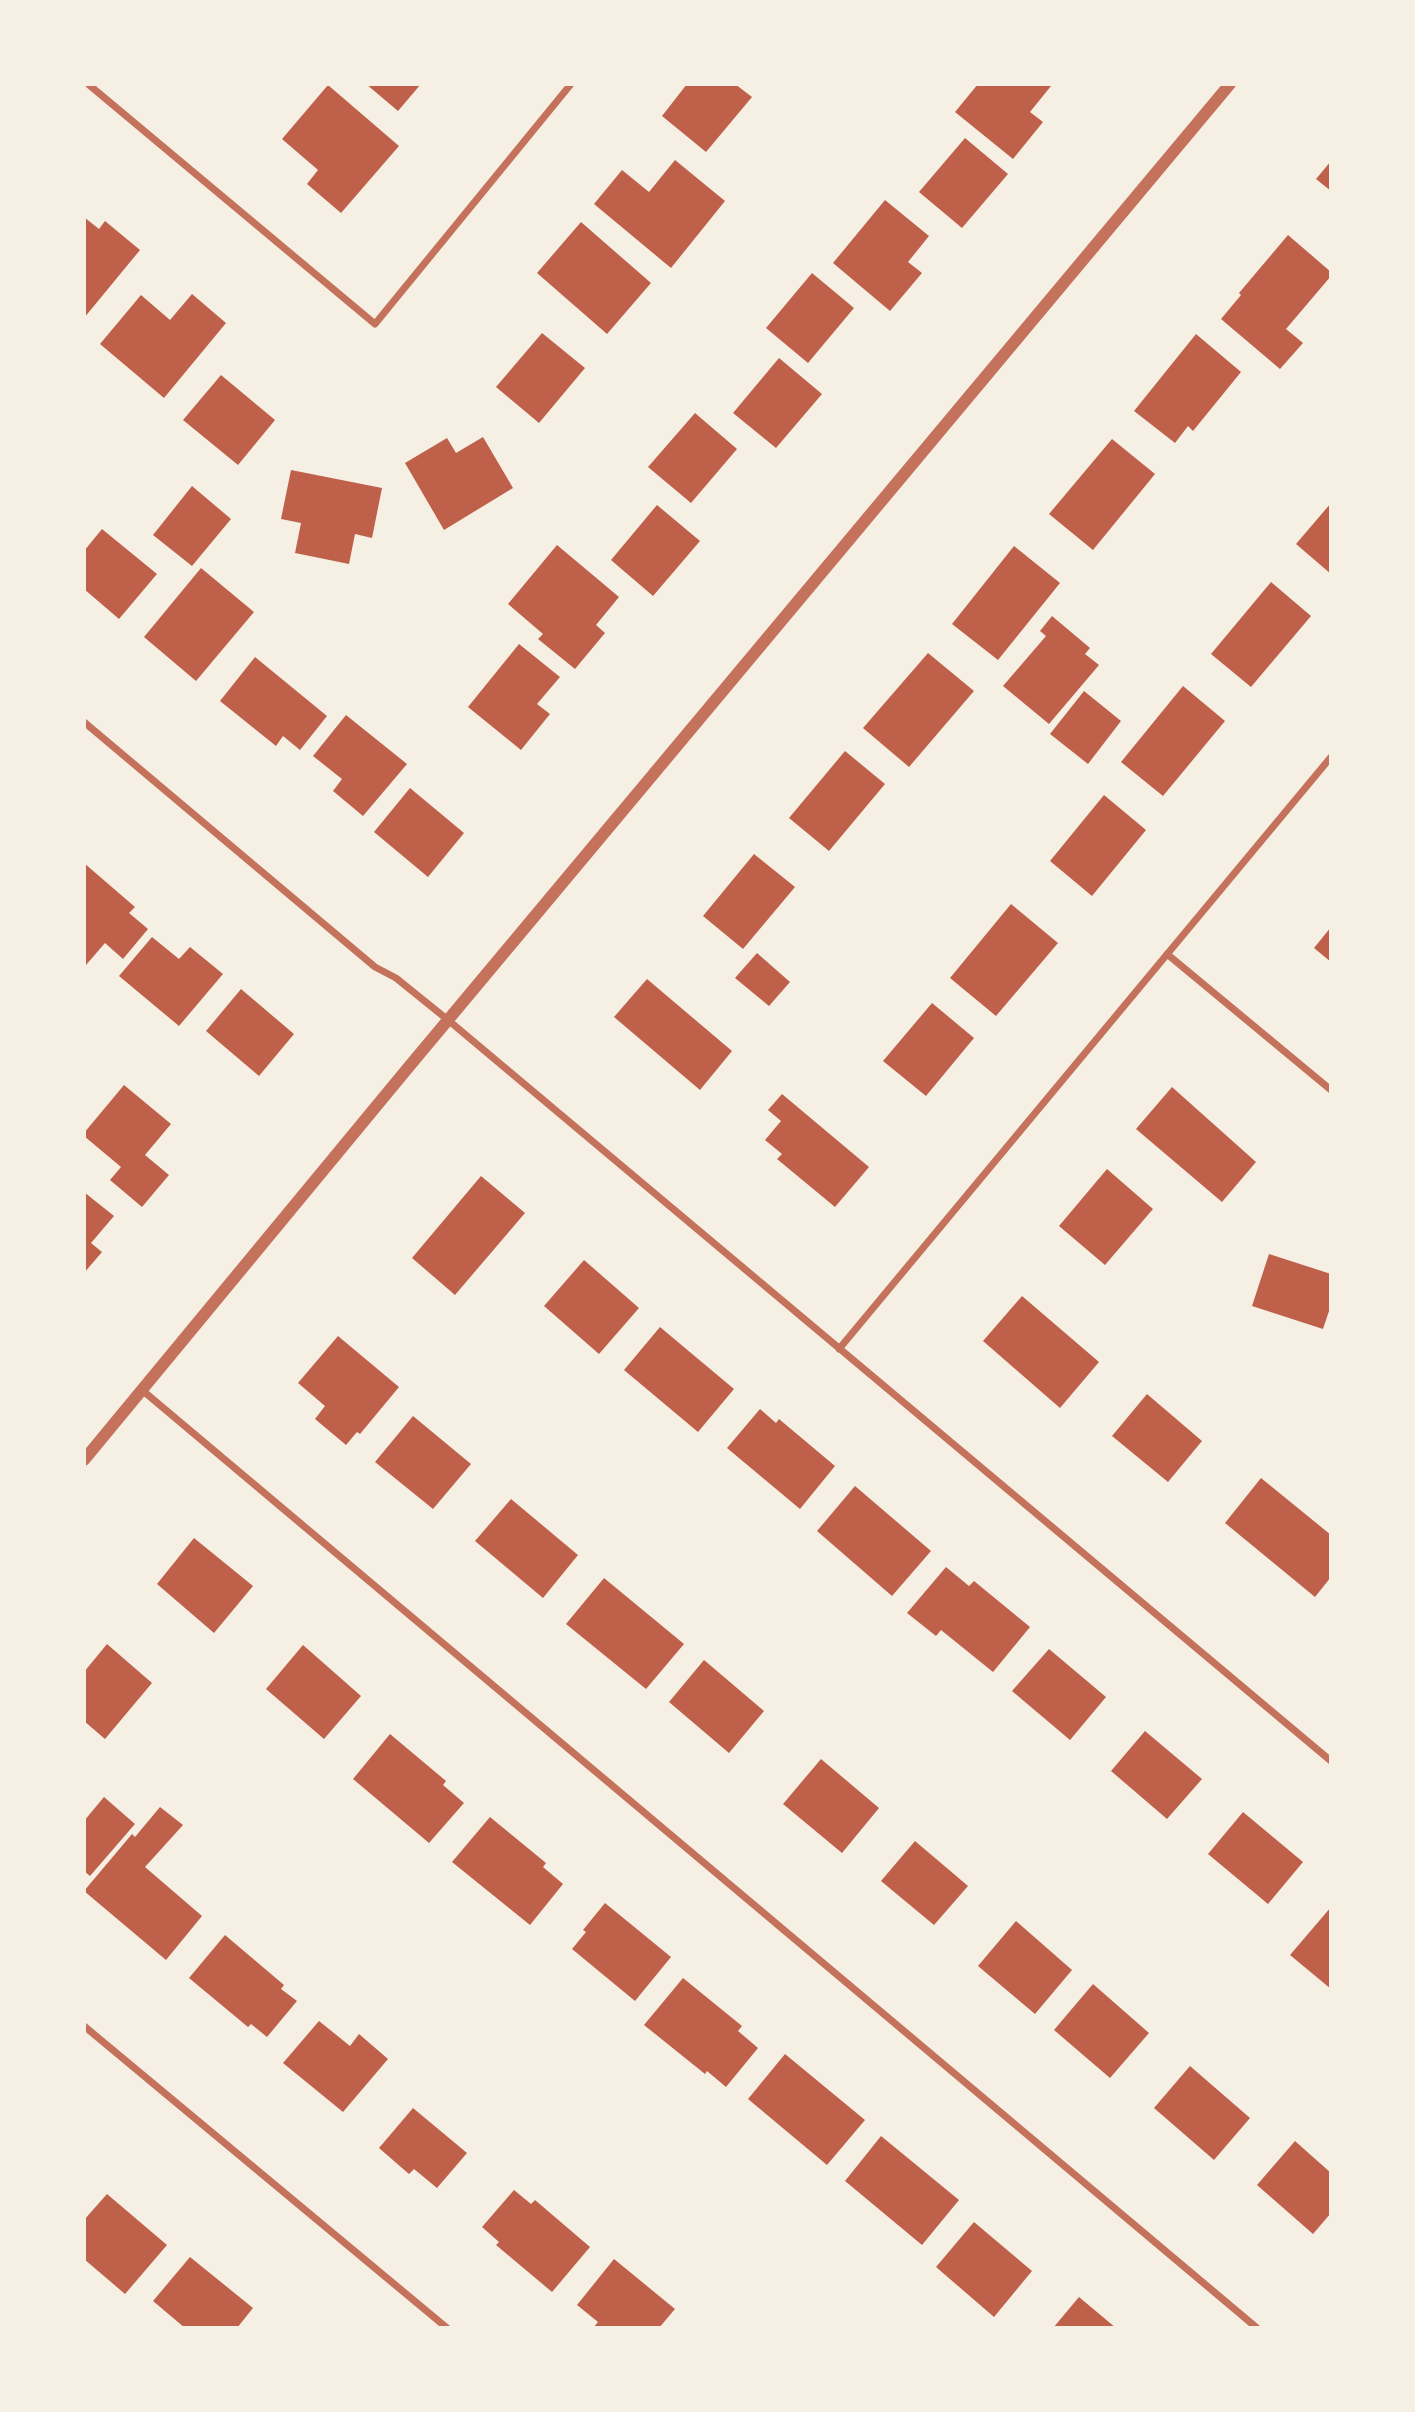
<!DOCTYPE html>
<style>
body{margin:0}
#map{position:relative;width:1415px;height:2412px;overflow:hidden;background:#f6efe4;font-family:Montserrat,sans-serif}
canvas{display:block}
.frame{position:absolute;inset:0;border:86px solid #f6efe4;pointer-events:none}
</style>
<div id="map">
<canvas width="1415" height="2412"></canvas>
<div class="frame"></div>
</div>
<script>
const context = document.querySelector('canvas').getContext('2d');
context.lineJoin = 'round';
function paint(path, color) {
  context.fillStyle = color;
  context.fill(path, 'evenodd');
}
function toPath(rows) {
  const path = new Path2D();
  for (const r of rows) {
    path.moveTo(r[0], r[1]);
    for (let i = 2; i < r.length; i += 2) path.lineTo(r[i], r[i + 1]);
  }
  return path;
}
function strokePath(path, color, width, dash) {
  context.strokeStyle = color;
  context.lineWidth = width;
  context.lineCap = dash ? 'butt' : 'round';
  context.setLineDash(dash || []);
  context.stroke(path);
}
const building = toPath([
 [366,84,421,84,398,111],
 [687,84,735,84,752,97,706,152,662,116],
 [978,84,1051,86,1030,112,1043,122,1013,159,955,112],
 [328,85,399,146,341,213,307,184,318,170,282,139],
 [965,138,1008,174,962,228,919,192],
 [675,160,725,201,671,268,594,204,622,170,649,192],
 [1331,161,1331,191,1316,179],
 [885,200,929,236,908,262,922,273,890,311,833,263],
 [84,217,99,229,105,221,140,250,84,318],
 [581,222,651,283,607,334,537,273],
 [1288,235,1331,272,1331,276,1286,329,1303,343,1280,369,1221,319,1241,295,1239,293],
 [812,273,854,308,808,363,766,328],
 [192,294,226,323,164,398,100,344,141,295,170,320],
 [542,333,585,368,539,423,496,387],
 [1196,334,1241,372,1193,431,1188,426,1175,443,1134,411],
 [779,358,822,394,776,448,733,413],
 [221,375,275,420,238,465,183,420],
 [695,413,737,449,691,503,648,467],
 [483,437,513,488,444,530,405,463,447,438,456,453],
 [1112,439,1155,474,1093,550,1049,514],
 [291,470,382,488,372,538,355,534,349,564,295,553,301,523,281,519],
 [192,486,231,519,192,566,153,535],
 [1331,503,1331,574,1296,544],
 [657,505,700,541,653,596,611,560],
 [102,529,157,574,119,619,84,589,84,551],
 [557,545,619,597,596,625,605,633,575,669,538,639,543,634,508,604],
 [1014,546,1060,583,998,660,952,624],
 [201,568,254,612,196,681,144,637],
 [1271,582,1311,616,1251,687,1211,654],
 [1052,616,1090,648,1085,654,1099,665,1049,724,1003,686,1046,636,1040,631],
 [519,644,560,677,537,704,550,714,521,750,468,707],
 [928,653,974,691,909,767,863,728],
 [255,657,327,716,300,750,283,736,276,746,220,701],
 [1183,686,1225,721,1163,796,1121,762],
 [1084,691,1121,721,1088,764,1050,734],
 [346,715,407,764,363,816,333,791,342,779,313,756],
 [845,751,885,784,829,851,789,818],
 [410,788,464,833,428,877,374,832],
 [1104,795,1146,830,1092,896,1050,861],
 [754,854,795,887,743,949,703,916],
 [84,863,135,907,129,913,148,929,123,959,105,943,86,965,84,963],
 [1011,904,1058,943,996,1016,950,978],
 [1331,927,1331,962,1314,948],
 [152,937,179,959,190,947,223,974,179,1026,119,976],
 [757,953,790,982,769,1006,735,978],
 [647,979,732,1051,700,1090,614,1017],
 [241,989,294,1034,259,1076,206,1031],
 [932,1003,974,1038,926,1096,883,1061],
 [124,1085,171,1124,145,1155,169,1175,142,1207,110,1180,121,1167,84,1136,84,1133],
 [1172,1087,1256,1162,1222,1202,1136,1129],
 [782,1094,869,1167,835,1207,777,1159,782,1154,765,1140,781,1121,768,1110],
 [1107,1169,1153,1209,1105,1265,1059,1226],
 [481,1176,525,1213,455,1295,412,1258],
 [84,1192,114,1216,91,1243,102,1252,84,1273],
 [1269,1254,1331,1274,1331,1305,1323,1329,1252,1306],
 [584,1260,639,1308,599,1354,544,1306],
 [1022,1296,1099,1362,1060,1408,983,1341],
 [660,1327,734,1389,698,1432,624,1370],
 [338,1336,399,1387,360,1434,357,1432,346,1445,315,1419,325,1406,298,1383],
 [1147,1394,1202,1441,1168,1482,1112,1436],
 [760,1409,776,1423,779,1419,835,1466,800,1509,727,1448],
 [413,1416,471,1464,433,1509,375,1462],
 [1261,1478,1331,1535,1331,1577,1315,1597,1225,1523],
 [855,1486,931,1551,892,1596,817,1531],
 [511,1499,578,1555,543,1598,475,1541],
 [194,1538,253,1586,214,1633,157,1584],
 [946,1567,969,1586,974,1581,1030,1627,993,1672,941,1630,936,1636,907,1613],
 [604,1578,684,1644,646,1689,566,1624],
 [107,1644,152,1683,105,1739,84,1721,84,1672],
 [303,1645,361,1696,324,1739,266,1689],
 [1049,1649,1106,1697,1070,1740,1012,1691],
 [704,1660,764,1711,729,1753,669,1702],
 [1145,1731,1202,1779,1167,1819,1111,1771],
 [390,1734,446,1781,443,1785,464,1803,429,1843,353,1779],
 [821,1759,879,1808,842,1853,783,1804],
 [104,1797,135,1824,90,1876,84,1871,84,1821],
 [160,1807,183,1825,145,1867,202,1916,166,1960,84,1891,132,1834,135,1837],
 [1243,1812,1303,1862,1268,1904,1208,1854],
 [490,1817,546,1863,543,1867,563,1884,530,1925,452,1862],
 [915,1841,968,1886,934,1925,881,1881],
 [605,1903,671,1957,635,2001,572,1949,586,1932,583,1930],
 [1331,1907,1331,1989,1290,1955],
 [1016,1921,1072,1970,1035,2014,978,1966],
 [225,1935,284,1985,281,1989,297,2001,267,2037,251,2024,248,2027,189,1978],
 [683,1978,742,2026,738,2031,758,2048,726,2087,707,2071,705,2074,644,2025],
 [1093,1984,1149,2033,1110,2078,1054,2030],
 [319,2021,350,2046,359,2034,388,2059,343,2112,283,2063],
 [785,2054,865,2120,827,2165,748,2099],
 [1190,2066,1250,2118,1214,2160,1154,2108],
 [413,2108,467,2153,437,2188,414,2169,409,2174,379,2148],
 [881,2136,959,2200,922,2245,845,2181],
 [1295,2141,1331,2173,1331,2213,1313,2234,1257,2185],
 [514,2190,531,2204,535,2200,590,2247,552,2292,496,2245,499,2242,482,2227],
 [107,2194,167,2245,125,2294,84,2259,84,2220],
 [974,2222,1032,2271,994,2317,936,2267],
 [190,2257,253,2308,237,2328,185,2328,153,2301],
 [614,2259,675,2309,659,2328,593,2328,598,2322,577,2305],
 [1079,2297,1116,2328,1053,2328]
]);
const minor = toPath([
 [88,84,375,324,571,84],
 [84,722,375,967,396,978,448,1020,1331,1761],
 [1167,954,1331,1090],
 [839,1349,1331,757],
 [142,1390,1257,2328],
 [84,2026,447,2328]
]);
const tertiary = toPath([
 [84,1460,407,1069,1230,84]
]);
paint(building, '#bf614a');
strokePath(minor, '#c5725c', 7);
strokePath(tertiary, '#c5725c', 12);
</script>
